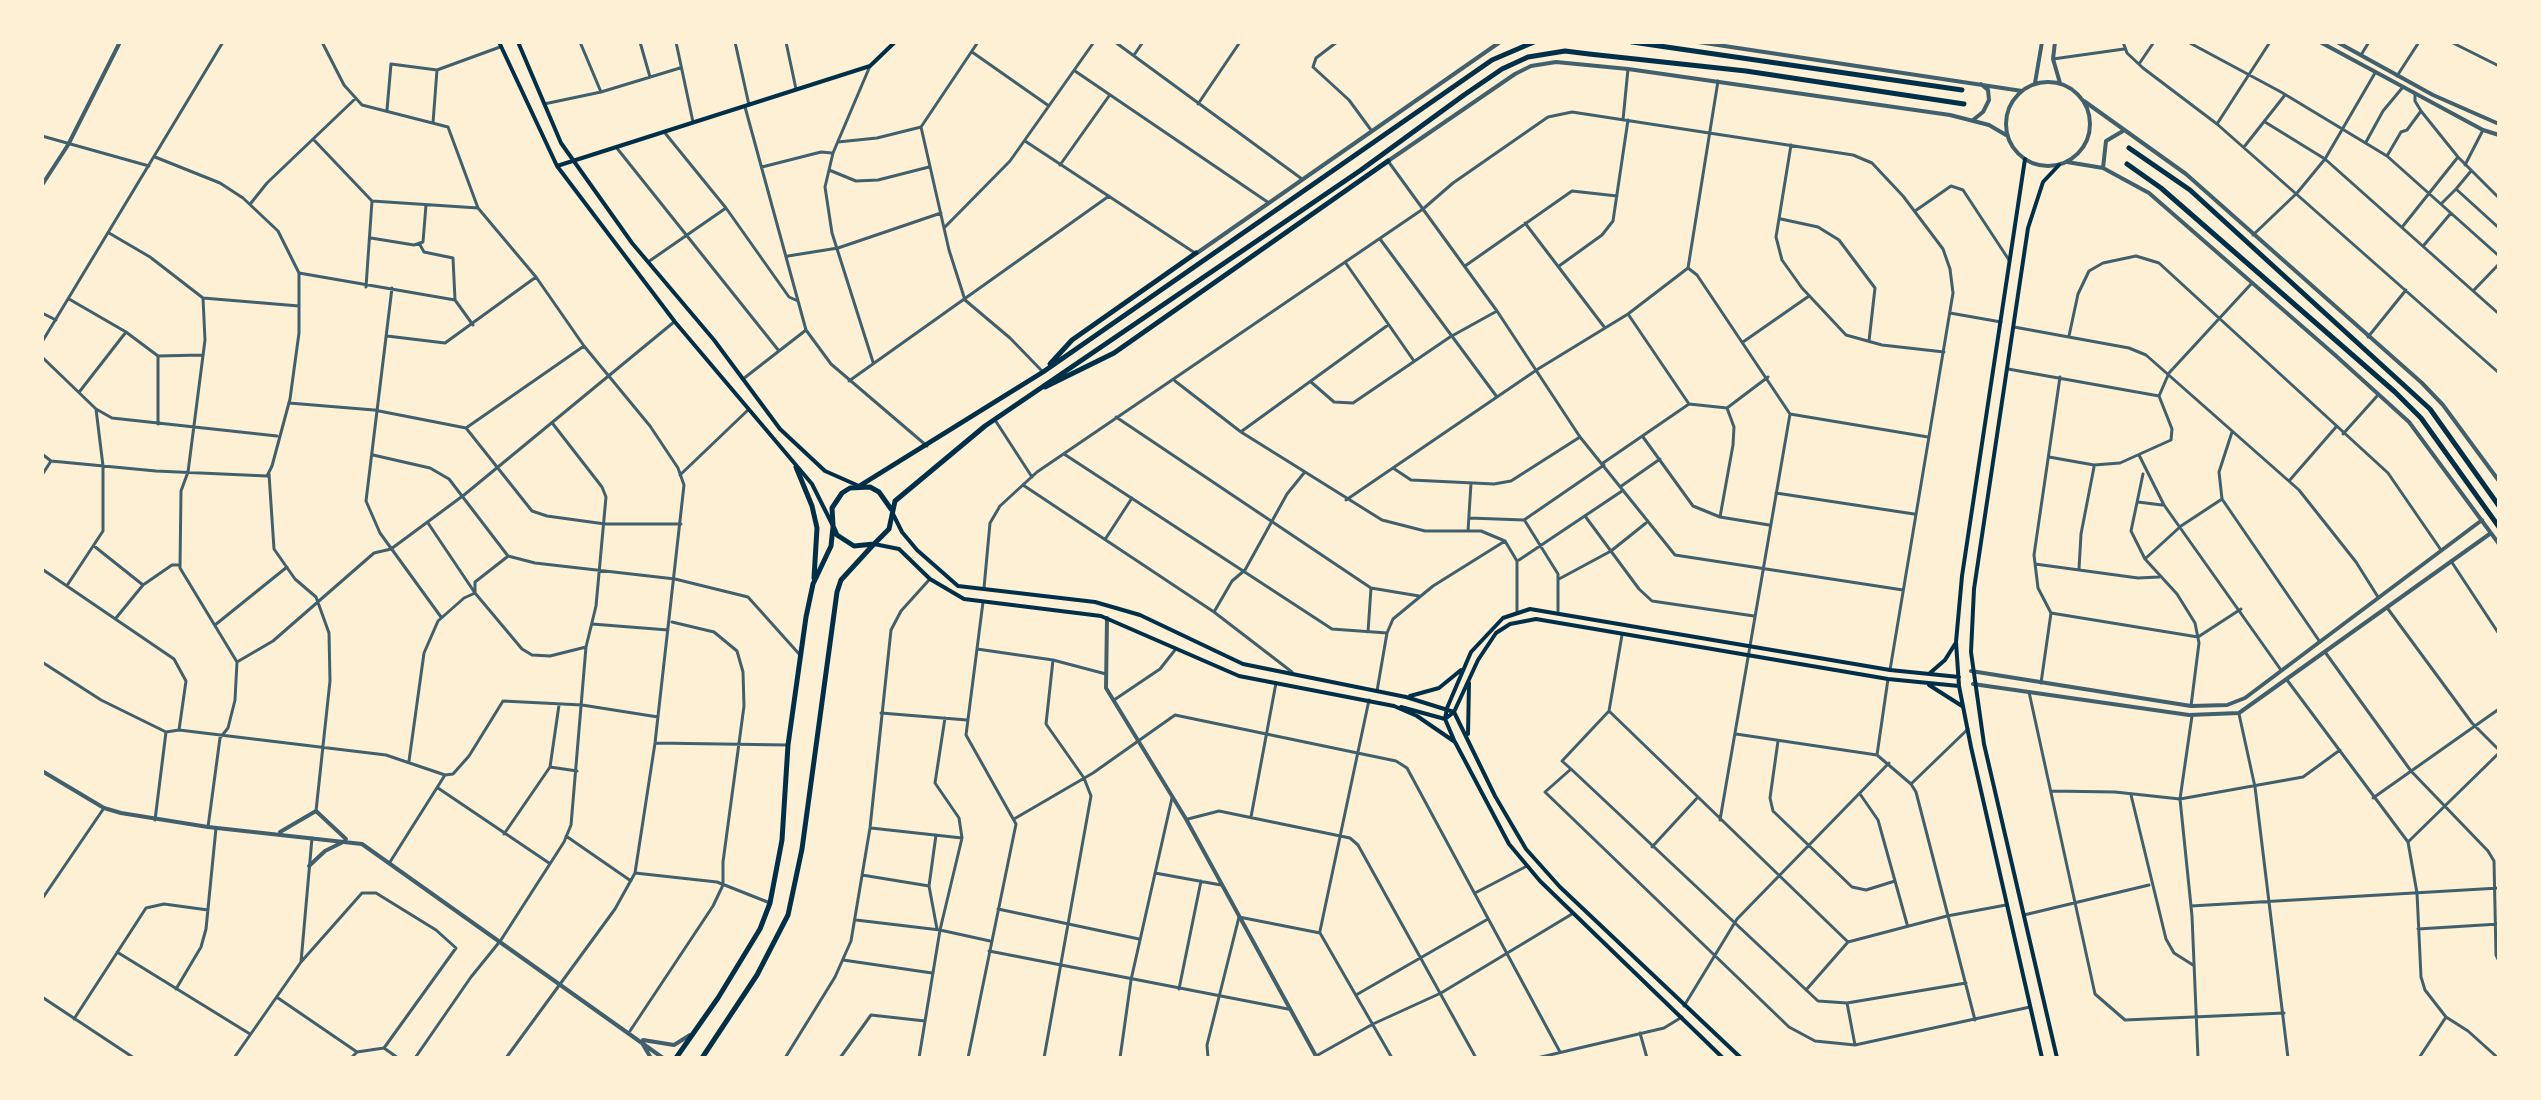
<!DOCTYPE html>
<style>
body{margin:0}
#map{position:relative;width:2541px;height:1100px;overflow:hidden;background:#fdf0d5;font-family:"Roboto Condensed",sans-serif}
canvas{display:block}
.frame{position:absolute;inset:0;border:44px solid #fdf0d5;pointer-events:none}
</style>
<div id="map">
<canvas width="2541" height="1100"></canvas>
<div class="frame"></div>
</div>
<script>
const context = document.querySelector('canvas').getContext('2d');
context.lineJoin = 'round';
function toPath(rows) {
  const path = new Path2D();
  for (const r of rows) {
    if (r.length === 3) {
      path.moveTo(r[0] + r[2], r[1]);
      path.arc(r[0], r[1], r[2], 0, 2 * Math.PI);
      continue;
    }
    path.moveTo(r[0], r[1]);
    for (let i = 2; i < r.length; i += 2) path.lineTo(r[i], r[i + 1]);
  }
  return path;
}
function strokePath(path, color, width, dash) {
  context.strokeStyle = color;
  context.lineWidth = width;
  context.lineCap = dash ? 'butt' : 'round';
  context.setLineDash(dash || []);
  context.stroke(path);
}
const minor = toPath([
 [322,42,344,85,362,105,448,127,478,208,536,277,584,346,650,426,678,468,684,485,655,743,635,873,615,909,506,1058],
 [580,42,601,92],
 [640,42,650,77],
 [676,42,693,122],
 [735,42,749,105],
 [786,42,796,89],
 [978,42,921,127,949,250,965,300,1010,338,1043,372],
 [1115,42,1302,179],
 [1337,42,1316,58,1313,67,1349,100,1371,130],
 [2123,42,2127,53,2143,68,2217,124,2499,373],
 [2188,42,2281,92,2387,156,2499,256],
 [2451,42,2499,66],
 [972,52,1049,106],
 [1134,55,1143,42],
 [2361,55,2369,42],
 [2053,59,2124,49],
 [2139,64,2154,42],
 [870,66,833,153,825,187,832,233,873,362],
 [1075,71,1269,203],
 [2397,76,2419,42],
 [2415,94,2415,101,2421,111,2458,157,2499,198],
 [544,104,601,92,680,68],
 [1198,104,1240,42],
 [745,107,806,330,831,364,927,446],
 [387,110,391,64,437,70],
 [1623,120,1628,69],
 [2265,122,2325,159,2499,314],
 [433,123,437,70,500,47],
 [2217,124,2270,42],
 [665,133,726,208,789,297,798,301],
 [42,136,149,166],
 [313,139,372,201,478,208],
 [1025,141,1195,253],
 [838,142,877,138,921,127],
 [2366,142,2383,111,2403,87],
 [1791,145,1776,237,1782,260,1802,288,1846,335,1882,345,1944,352],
 [616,147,779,351],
 [2244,147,2285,95],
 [2387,156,2401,132,2407,130,2421,111],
 [1388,161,1497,311,1580,437,1675,555,1903,590],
 [1060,165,1109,96],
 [2465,165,2483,130],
 [762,167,821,152,832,153],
 [829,170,856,181,878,180,929,167],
 [2456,189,2471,171],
 [251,203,267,183,356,98],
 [2441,204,2456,189,2499,228],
 [1915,211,1951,186,1963,190,2009,260],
 [1781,219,1818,227,1839,240,1875,288,1869,341],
 [1525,223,1605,328],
 [2403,226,2458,157],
 [944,228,1010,161,1094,42],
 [109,233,150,257,203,298,205,340,188,472,181,491,180,568,237,662,235,700,228,728,220,738,208,827],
 [2253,235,2297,193,2325,159,2375,73],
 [371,238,414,245,423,242,426,205],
 [1380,239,1497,397],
 [419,243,424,252,453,258,455,300],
 [2424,245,2451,213],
 [788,256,838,248,941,213],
 [648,262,726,208],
 [1345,262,1414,361],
 [1465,266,1572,191,1617,196],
 [1559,266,1602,235,1613,221,1628,120],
 [1688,268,1697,275,1790,414,1720,820],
 [299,273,455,300,473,325],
 [366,287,372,201],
 [392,288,366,501,380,533,441,617],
 [2474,290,2499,264],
 [203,298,299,306],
 [69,299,126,332,158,356,158,424],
 [42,313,56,320],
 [1950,313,2001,322],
 [1628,314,1689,404,1727,408,1768,377],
 [2014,327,2129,348,2146,355,2299,490,2356,562,2378,597],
 [387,336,445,343,536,277],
 [2069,336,2078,294,2089,271,2103,263,2136,256,2159,263,2388,473,2441,550],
 [2368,337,2406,290],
 [42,342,223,42],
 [1743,342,1809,296],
 [158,356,202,355],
 [42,357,96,409,112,418,277,436],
 [2008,369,2159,396,2172,429,2171,440,2120,463,2094,465,2049,457],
 [743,379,806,330],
 [849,381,1109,196],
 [1175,381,1241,432,1382,520,1425,531,1481,531,1505,541,1517,561,1517,613],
 [1311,382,1334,402,1353,403,1450,337,1497,311],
 [80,391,126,332],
 [2159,396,2169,373,2252,283],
 [289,403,374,410,466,428,584,346],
 [1790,414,1928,437],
 [1116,417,1371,588,1419,596],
 [995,420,1032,477],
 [466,428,532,511,547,516,605,524,681,524],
 [1242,431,1388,325],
 [2232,432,2219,472,2222,499,2320,642],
 [2343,434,2378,395],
 [1643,437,1693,506,1720,517,1769,525],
 [42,454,51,461,156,471,267,476,272,466,290,399,299,333,299,273,278,231,243,198,220,183,155,157],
 [1064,454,1332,629,1387,633],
 [373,455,430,468,449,479,508,556,535,563,675,579,748,597,800,655],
 [2139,455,2164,505,2281,670],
 [1603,463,1689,404],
 [1393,468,1411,480,1494,484,1511,481,1580,437],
 [269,474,274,549,295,579,316,597,329,633,330,681,316,811],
 [2143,474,2131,531,2145,559,2177,594,2195,623,2199,643,2191,706],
 [42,475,51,461],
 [680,475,748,410],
 [2289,481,2336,427],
 [1023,485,1214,612,1292,672],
 [1620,487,1660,459],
 [1776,493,1914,514],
 [1346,500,1538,369,1628,314,1688,268,1718,81],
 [2138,502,2162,505],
 [1585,516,1639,589,1652,601,1754,616],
 [1720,517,1733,445,1734,427,1727,408],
 [1469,518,1524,520,1604,465],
 [1525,521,1558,574,1558,611],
 [1468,531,1471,483],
 [1106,538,1132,498],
 [94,546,143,585],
 [507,557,475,582,475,593,522,649,532,655,550,656,586,647],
 [2146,558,2181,526,2222,499],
 [1519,560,1622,491],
 [2451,561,2499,634],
 [2035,564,2138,578,2159,577],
 [42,569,174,659,186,681,179,730],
 [2079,569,2081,534,2094,467],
 [1559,579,1611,551,1646,523],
 [68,584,103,531,103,466,96,409],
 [984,588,990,523,1000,506,1037,472,1423,209,1453,183,1548,117,1572,112,1853,155,1872,163,1903,196,1943,249,1950,269,1953,293,1890,670],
 [2388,609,2472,723,2499,750],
 [1214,612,1232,581,1245,570,1287,494,1304,473],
 [2051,613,2198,637,2241,609],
 [116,618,143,585,172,565,178,565],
 [592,624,668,630],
 [215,625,287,567],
 [1368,632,1371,588],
 [1622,635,1609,711,1848,942],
 [977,649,1053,660,1106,674],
 [2325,652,2411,771,2488,851,2494,861,2496,955,2499,961],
 [42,662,101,700,166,732,179,730,386,755,445,775],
 [237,662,273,641,374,553,391,549,464,495,674,322],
 [2287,680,2408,842],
 [2041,683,2051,613,2038,588,2034,555,2060,377],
 [1377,691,1387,633,1393,619,1433,586,1505,541],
 [2029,692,2095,994,2125,1020,2284,1013],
 [1114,700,1160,669,1175,650],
 [1609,711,1562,761,1571,769,1545,792,1789,1027,1815,1041,1855,1045,2030,1007],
 [881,713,967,720],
 [2239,714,2255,787,2288,1058],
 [2192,716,2180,799,2192,916,2198,1058],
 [1736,734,1877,755,1911,784,1916,792,1975,1020],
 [1778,741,1770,798,1773,811,1852,887,1866,890,1895,881],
 [655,743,787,745],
 [1877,755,1888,679],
 [409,761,424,653,438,621,464,598,475,593,428,523],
 [550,767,577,771],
 [1571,769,1818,1001,1847,1003,1966,983],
 [1911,784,1968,729],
 [438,788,549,863],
 [2051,791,2115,792,2180,799,2303,777,2340,750],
 [1860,794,1878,820,1907,924],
 [2131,795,2166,939,2174,953,2193,965],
 [2373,798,2499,709],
 [1251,817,1276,683],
 [1014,819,1093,773,1175,715,1396,761,1407,768,1560,1052],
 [1188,819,1219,811,1350,838,1358,845,1476,1058],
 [155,820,166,732],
 [871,828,962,838],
 [504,834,550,767,559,705],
 [936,835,929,886,937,929],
 [566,836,631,881],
 [1652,847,1698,797],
 [390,862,445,775,453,774,469,756,503,701,582,705,658,717],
 [635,873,717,882,770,903],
 [1155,873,1221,885],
 [862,875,929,886],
 [1475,893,1527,866],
 [42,899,104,808],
 [2191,906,2499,888],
 [998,909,1139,939],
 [2024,915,2149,885],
 [856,920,940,930,990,941],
 [2418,929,2499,924],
 [1320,931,1369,700],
 [989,951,1288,1009],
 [117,952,250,1034],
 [843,960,932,973],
 [301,962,312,838],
 [176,989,201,947,206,929,216,828],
 [1179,989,1201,881],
 [1806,990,1848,942,1947,916,2006,905],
 [1356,995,1488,919],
 [42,997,134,1058],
 [278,998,357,1052],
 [1847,1003,1855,1045],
 [1684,1006,1737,919,1889,763],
 [74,1019,146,908,164,904,208,910],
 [630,1031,713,906,723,885,723,862,744,706,743,672,737,651,714,632,672,622],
 [1640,1033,1647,1058],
 [1316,1056,1373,1024,1441,993,1572,914],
 [234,1058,301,962,362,893,376,893,436,930,456,948,384,1048],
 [351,1058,357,1052,384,1048,398,1058],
 [415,1058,471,977,501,940,564,842,571,825,586,647,596,606,606,497,602,487,553,424],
 [785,1058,835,977,851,941,870,828,891,630,901,611,929,580],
 [840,1058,871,1015,925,1021],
 [919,1058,940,930,962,838,959,818,935,783,945,718],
 [968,1058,1016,824,966,735,983,602],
 [1044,1058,1091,796,1084,778,1046,724,1053,660],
 [1120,1058,1131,980,1172,798],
 [1208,1058,1207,1045,1239,917,1320,933,1392,1058],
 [1537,1058,1664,1028,1682,1017],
 [2419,1058,2446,1017],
 [2498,1058,2468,1031,2446,1017,2425,990,2421,977,2417,893,2408,842,2499,753]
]);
const tertiary = toPath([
 [1698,42,2022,91],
 [2055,42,2053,59,2060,83],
 [2320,42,2483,130,2499,135],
 [2337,42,2433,95,2499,124],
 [2048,124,42],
 [2035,83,2042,42],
 [2084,101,2186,174,2422,383,2443,405,2499,481],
 [1973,120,1983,112,1989,100,1988,90,1981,84],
 [1388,161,1515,74,1531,66,1556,62,1628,69,1950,115,1989,125,2006,135],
 [2067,162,2103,168,2149,193,2335,355,2409,422,2499,544],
 [2103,168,2106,141,2123,131],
 [42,185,68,145,120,42],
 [1197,253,1500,42],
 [1107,618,1106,688,1186,819,1317,1058],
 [1971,671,2191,706,2227,705,2245,698,2482,520],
 [1973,684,2189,715,2239,713,2491,533],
 [42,771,104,808,121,813,208,827,362,844,663,1058],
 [280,832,316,811,346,839],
 [309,866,325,851,345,841],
 [643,1040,674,1045,690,1035],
 [642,1043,651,1058]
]);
const secondary = toPath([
 [499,42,557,166,675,322,812,484,832,524],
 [518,42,561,143,632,243,714,340,780,429,825,471,859,486],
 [2025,159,1962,576,1956,642,1959,686,1971,747,2042,1058],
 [557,166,870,66,895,42],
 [893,514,902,532,917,550,958,586,1095,602,1140,615,1243,664,1406,697,1454,712,1495,796,1526,849,1560,887,1741,1058],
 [874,544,899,549,930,579,964,599,1101,616,1239,676,1394,706,1417,716,1455,742,1509,844,1540,881,1723,1058],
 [1930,673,1945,660,1955,644],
 [1929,685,1962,706],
 [1410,696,1439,688,1461,670],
 [1401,707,1445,719],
 [1445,719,1454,712,1478,660,1496,633,1510,624,1536,619,1888,679,1959,686],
 [1468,734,1469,683],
 [1454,740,1445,719,1447,708,1471,652,1503,618,1530,609,1890,670,1959,677],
 [2057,1058,1984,744,1971,652,1974,589,2028,228,2043,182,2059,165]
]);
const primary = toPath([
 [1632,42,1962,90],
 [2129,148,2190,190,2430,409,2499,506],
 [2127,164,2161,188,2395,392,2421,418,2499,527],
 [1050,364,1072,340,1196,253],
 [1045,387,1114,353,1388,161],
 [796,467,812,506,817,528,814,578],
 [861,485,1043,372,1492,60,1534,42],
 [891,509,879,492,870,487,850,488,842,493,832,508,833,526,837,535,854,546,874,544,889,529,895,501,985,426,1361,170,1464,95,1502,69,1528,57,1565,51,1589,54,1746,71,1964,104],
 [676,1058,718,998,760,929,770,903,782,840,788,745,806,617,813,584,831,546,833,527],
 [702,1058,757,975,788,915,802,849,837,592,841,580,874,544]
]);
strokePath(minor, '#3f606c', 3);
strokePath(tertiary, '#3f606c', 4);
strokePath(secondary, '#003049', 4);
strokePath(primary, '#003049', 5);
</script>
